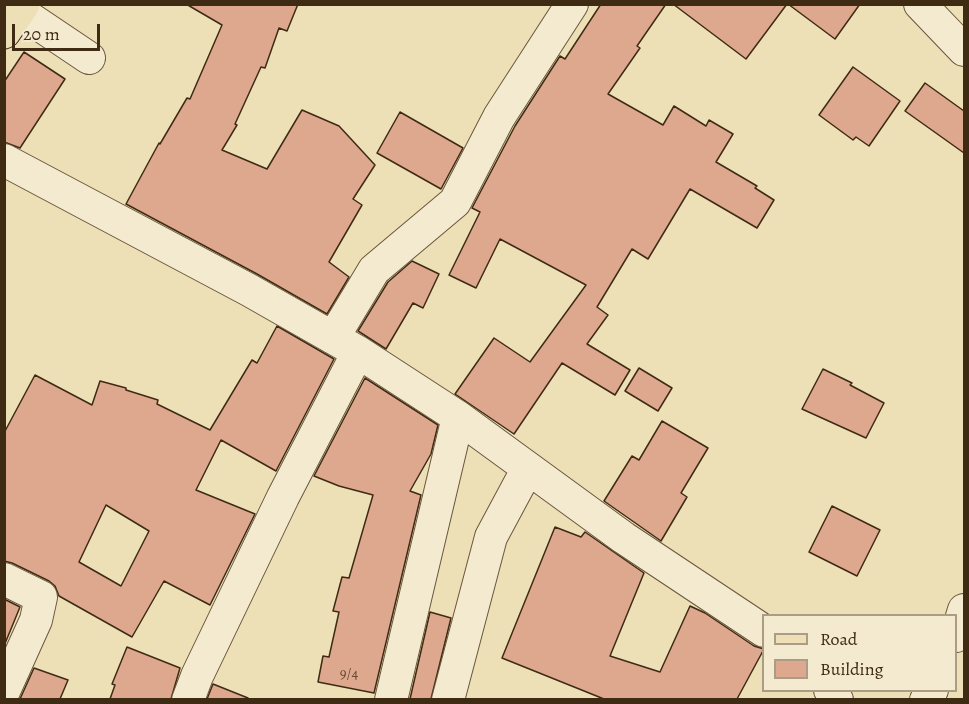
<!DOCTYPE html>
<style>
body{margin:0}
#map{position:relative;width:969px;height:704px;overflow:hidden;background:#eddfb6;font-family:Alegreya,serif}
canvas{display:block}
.frame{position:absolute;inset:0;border:6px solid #3f2a14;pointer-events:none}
.legend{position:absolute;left:762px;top:614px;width:195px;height:78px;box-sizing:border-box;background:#f3ead0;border:2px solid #ab9d85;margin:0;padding:8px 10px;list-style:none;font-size:18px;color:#3f2a14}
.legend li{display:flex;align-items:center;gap:12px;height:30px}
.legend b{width:30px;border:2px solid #ab9d85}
.scale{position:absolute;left:12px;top:24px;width:88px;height:27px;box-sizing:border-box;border:3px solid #3f2a14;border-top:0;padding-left:8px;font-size:18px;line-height:21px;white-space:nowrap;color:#3f2a14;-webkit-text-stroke:4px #f3ead0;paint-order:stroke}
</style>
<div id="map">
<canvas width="969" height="704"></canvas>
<div class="frame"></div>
<ul class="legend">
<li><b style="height:8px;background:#eddfb6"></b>Road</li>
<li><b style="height:16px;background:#dda88e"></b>Building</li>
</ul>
<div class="scale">20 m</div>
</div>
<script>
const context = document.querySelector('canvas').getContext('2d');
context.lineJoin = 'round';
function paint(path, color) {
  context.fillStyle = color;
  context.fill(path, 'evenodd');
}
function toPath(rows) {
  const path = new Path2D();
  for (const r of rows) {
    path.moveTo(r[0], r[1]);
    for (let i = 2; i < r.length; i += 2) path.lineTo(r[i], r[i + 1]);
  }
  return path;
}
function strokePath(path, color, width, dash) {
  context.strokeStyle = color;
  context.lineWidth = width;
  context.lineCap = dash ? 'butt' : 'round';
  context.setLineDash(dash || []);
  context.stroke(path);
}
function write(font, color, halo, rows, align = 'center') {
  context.font = font + ' Alegreya,serif';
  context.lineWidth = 4.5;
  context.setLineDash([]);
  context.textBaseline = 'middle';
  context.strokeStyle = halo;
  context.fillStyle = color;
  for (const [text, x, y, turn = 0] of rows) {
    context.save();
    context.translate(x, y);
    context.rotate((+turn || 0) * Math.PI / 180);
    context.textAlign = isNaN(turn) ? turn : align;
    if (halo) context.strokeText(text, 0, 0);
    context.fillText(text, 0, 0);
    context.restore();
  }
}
const building = toPath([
 [186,4,298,4,287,31,279,28,265,68,261,67,235,124,237,125,222,150,267,169,302,110,339,126,375,165,353,199,362,205,329,262,349,277,327,314,257,274,126,204,159,143,160,144,187,98,190,99,222,25,186,4],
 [601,4,666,4,637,46,640,48,608,94,663,125,674,106,706,126,709,120,733,134,716,162,757,186,755,188,774,200,757,228,690,189,648,259,632,249,597,307,608,315,587,344,630,370,615,395,562,363,514,434,455,394,494,338,530,362,586,285,500,239,476,288,449,275,480,212,472,208,515,126,560,56,565,59,601,4],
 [673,4,787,4,746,59,673,4],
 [788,4,860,4,835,39,788,4],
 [24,52,65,79,20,148,4,142,4,82,24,52],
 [853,67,900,101,869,146,856,137,853,140,819,115,853,67],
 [925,83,964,111,964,153,905,111,925,83],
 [400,112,463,148,441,189,377,153,400,112],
 [412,261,439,274,423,308,413,303,386,349,358,331,388,282,412,261],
 [277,326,334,359,276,471,221,440,196,490,255,514,210,605,164,581,132,637,59,596,55,586,49,581,12,563,4,561,4,433,35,375,92,405,100,381,126,388,126,390,158,400,157,404,210,430,252,360,257,363,277,326],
 [106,505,149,531,121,586,79,562,106,505],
 [639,368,672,388,658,411,625,391,639,368],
 [823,369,852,383,850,385,884,403,866,438,802,409,823,369],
 [365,378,438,425,431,454,410,491,421,495,374,693,318,682,323,656,329,657,339,612,333,611,342,577,349,578,373,495,339,486,314,476,365,378],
 [662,421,708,448,681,493,687,497,661,541,604,501,632,456,639,460,662,421],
 [832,506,880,530,857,576,809,552,832,506],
 [555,527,581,537,585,532,644,573,610,656,660,672,690,606,705,613,754,646,764,649,737,699,604,699,502,658,555,527],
 [4,599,20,607,4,646,4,599],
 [430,612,451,618,431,699,410,699,430,612],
 [127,647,180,668,171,699,110,699,115,685,112,684,127,647],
 [34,668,68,680,60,699,20,699,34,668],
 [213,684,248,698,248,699,207,699,213,684]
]);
const street = toPath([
 [920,4,964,50],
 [19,11,89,58],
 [4,160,249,290,358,352,458,417,624,538,764,631],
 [333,338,374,270,455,202,499,117,572,4],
 [4,579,41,597,36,620,4,691],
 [956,636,964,610],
 [830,690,837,700],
 [188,700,197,676,283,497,358,352],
 [391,700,458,417],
 [448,700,491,537,528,468],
 [926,700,932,690]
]);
const primary = toPath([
 [4,32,23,4]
]);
const numberNames = [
 ["9/4",349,674]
];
paint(building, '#dda88e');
strokePath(building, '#3f2a14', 1.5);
strokePath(street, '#6a573c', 34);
strokePath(primary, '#3f2a14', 35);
strokePath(street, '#f3ead0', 32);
strokePath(primary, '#eddfb6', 33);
write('15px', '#664a32', null, numberNames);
</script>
